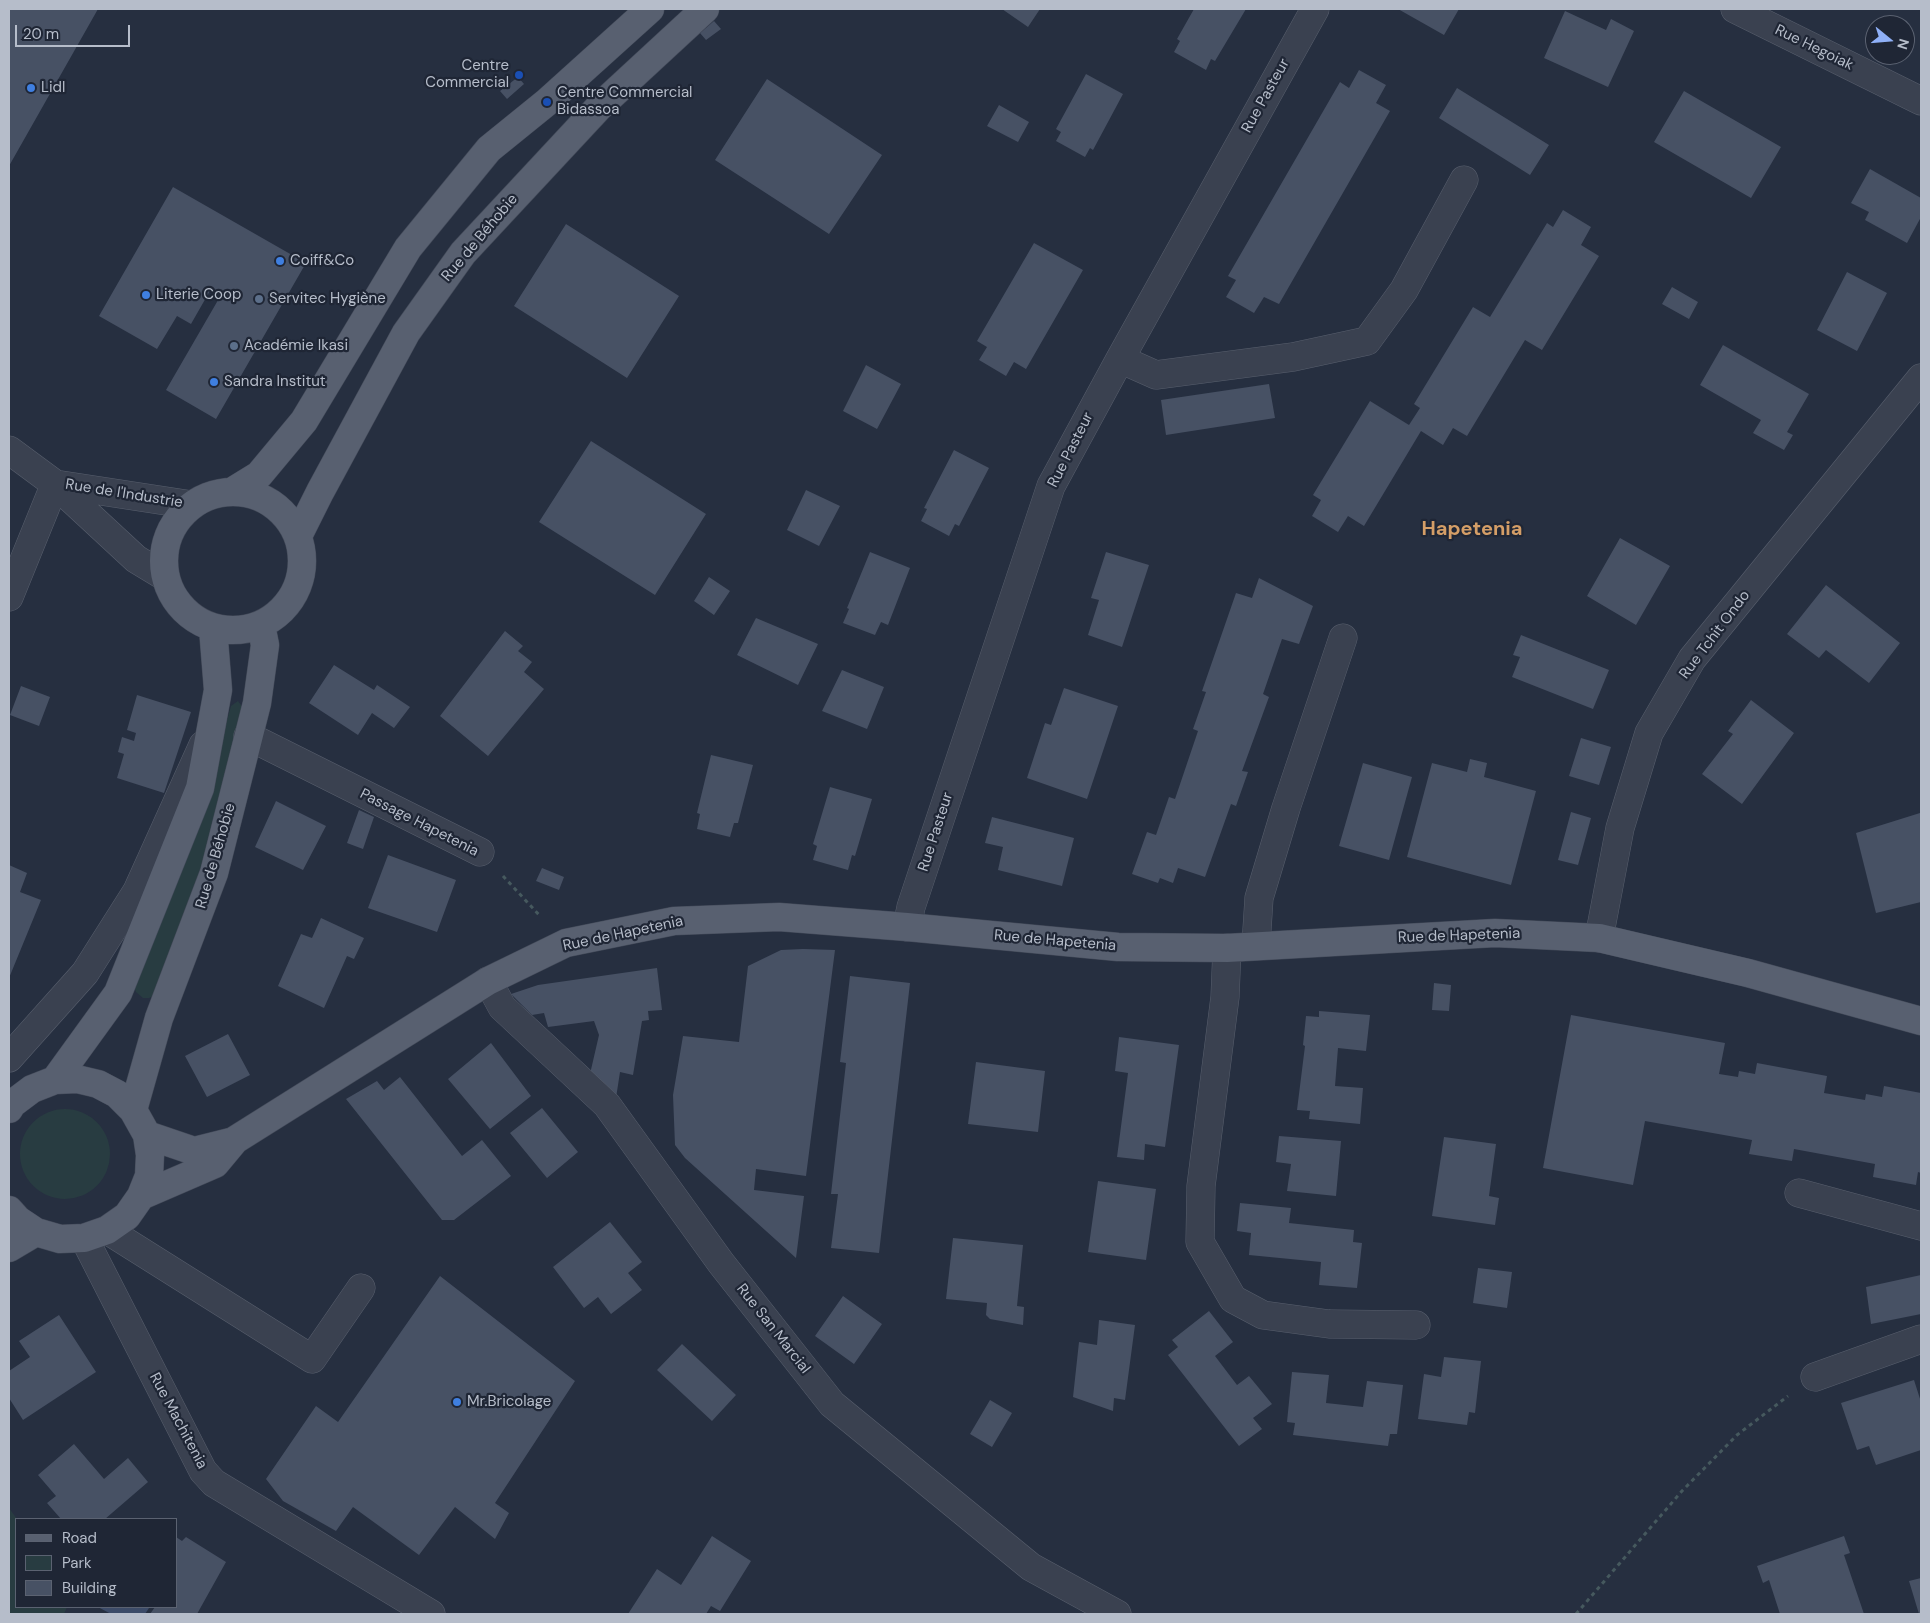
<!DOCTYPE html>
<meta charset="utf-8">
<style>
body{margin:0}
#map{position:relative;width:1930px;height:1623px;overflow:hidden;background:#262f40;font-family:"DM Sans",sans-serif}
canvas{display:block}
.frame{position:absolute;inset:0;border:10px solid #b6bdca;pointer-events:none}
.legend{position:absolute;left:15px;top:1518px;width:162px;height:90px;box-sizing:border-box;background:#1f2635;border:1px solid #5b6271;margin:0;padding:6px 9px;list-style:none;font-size:15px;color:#b6bdca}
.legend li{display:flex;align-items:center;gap:10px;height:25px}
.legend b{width:25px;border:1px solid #5b6271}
.north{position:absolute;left:1865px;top:15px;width:50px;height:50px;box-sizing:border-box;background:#1f2635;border:1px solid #5b6271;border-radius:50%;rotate:107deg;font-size:14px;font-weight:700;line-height:20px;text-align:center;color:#b6bdca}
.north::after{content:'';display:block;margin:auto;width:18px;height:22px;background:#8fb0f7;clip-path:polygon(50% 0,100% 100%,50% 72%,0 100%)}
.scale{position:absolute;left:15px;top:25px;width:115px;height:22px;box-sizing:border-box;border:2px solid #b6bdca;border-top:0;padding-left:6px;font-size:15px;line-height:18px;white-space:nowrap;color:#b6bdca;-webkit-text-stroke:4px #1f2635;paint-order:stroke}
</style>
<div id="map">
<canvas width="1930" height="1623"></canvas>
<div class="frame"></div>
<ul class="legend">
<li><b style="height:6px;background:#586070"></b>Road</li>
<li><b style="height:14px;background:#283c41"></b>Park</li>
<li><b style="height:14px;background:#475164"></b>Building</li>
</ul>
<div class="north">N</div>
<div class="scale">20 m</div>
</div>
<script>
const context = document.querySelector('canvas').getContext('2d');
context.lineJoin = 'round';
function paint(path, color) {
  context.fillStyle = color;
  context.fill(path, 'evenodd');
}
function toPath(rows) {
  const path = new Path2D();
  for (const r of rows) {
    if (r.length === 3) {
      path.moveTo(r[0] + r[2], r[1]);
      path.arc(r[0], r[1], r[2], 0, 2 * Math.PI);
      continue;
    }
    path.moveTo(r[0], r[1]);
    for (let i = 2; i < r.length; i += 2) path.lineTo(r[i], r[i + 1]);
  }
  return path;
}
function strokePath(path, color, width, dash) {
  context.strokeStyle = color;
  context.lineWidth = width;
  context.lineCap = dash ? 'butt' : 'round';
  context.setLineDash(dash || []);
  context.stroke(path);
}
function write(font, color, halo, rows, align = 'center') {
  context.font = font + ' "DM Sans",sans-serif';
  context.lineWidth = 4.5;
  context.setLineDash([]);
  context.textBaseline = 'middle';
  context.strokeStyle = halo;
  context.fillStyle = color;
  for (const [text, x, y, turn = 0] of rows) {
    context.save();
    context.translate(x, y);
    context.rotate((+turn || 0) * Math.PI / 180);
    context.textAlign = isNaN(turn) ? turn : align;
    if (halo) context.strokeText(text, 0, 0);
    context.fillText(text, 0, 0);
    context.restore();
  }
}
const green = toPath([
 [238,701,243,708,206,855,155,995,149,998,143,998,136,992,133,985,207,791,231,706],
 [65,1154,45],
 [9,1508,17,1519,16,1607,67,1607,64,1614,9,1614]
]);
const water = toPath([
 [98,1607,148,1607,149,1608,145,1614,111,1614]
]);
const building = toPath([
 [9,9,98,9,9,166],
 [1002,9,1040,9,1028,27],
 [1194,9,1246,9,1215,61,1211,59,1206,70,1174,52,1180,41,1177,39],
 [1398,9,1459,9,1444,35],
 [1565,11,1606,30,1611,19,1634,31,1608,87,1544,58],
 [714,21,721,29,706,40,700,33],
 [1359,70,1386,85,1376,103,1390,111,1279,304,1264,297,1254,313,1226,297,1236,280,1228,276,1340,82,1349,88],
 [1086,74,1123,94,1093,150,1090,148,1085,157,1056,141,1061,132,1056,129],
 [518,77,524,84,507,99,500,91],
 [767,79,882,155,829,234,715,160],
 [1457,88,1549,145,1530,175,1439,118],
 [1684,91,1781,147,1751,198,1654,142],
 [999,105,1029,122,1018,142,987,126],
 [1870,169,1921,198,1921,217,1907,243,1865,220,1869,212,1851,203],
 [173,187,306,263,216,419,166,390,221,295,211,289,191,324,177,316,157,349,99,316],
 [1563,210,1591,227,1581,245,1599,256,1542,350,1525,340,1467,436,1453,428,1443,445,1421,431,1364,526,1348,516,1338,532,1312,516,1321,500,1313,495,1370,401,1409,425,1420,408,1414,404,1473,307,1490,317,1547,223,1553,227],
 [566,224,679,296,627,378,514,306],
 [1034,243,1083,270,1026,369,1014,362,1006,376,979,360,987,347,977,341],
 [1847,272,1887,293,1857,351,1817,330],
 [1672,287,1698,302,1689,319,1662,304],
 [1723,345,1809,394,1787,432,1793,435,1784,450,1753,433,1761,420,1700,385],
 [866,365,901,384,877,429,843,411],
 [1269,384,1275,418,1166,435,1161,400],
 [591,441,706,514,655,595,539,522],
 [954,450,989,468,959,526,955,524,949,536,921,521,927,509,924,508],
 [806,490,840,506,819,546,787,530],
 [1620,538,1670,566,1636,625,1587,596],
 [870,552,910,568,888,625,881,622,875,635,843,623,849,609,847,608],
 [1106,552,1149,565,1122,647,1088,635,1099,600,1091,598],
 [709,577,730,591,714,615,694,601],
 [1259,578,1313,606,1299,644,1282,639,1263,694,1269,697,1242,771,1248,772,1236,806,1231,804,1205,877,1178,868,1173,883,1160,878,1158,883,1132,874,1147,832,1156,835,1169,797,1175,799,1198,731,1193,729,1206,692,1202,691,1236,593,1252,598],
 [1826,585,1900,643,1869,683,1826,650,1819,658,1787,634],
 [756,618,818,644,798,685,737,655],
 [505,631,523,646,518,651,532,662,524,672,544,689,488,756,440,716],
 [1521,635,1609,670,1593,709,1512,677,1520,657,1513,655],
 [334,665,374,690,377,685,410,707,394,728,372,713,358,735,309,703],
 [842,670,884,687,867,729,822,711],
 [21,686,50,697,39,726,10,715],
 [1064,688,1118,706,1087,799,1027,778,1045,723,1051,725],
 [137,695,191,712,164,793,117,778,124,754,118,752,122,737,134,741,136,733,127,730],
 [1751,700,1794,733,1742,804,1702,774,1733,734,1728,731],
 [1581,738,1611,747,1599,785,1569,776],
 [711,755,753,765,738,823,734,823,730,837,697,829,700,814,697,813],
 [1470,759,1487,763,1484,777,1536,791,1511,885,1407,857,1432,763,1467,772],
 [1363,763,1412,777,1389,860,1339,846],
 [830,787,872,799,855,856,852,855,848,870,813,860,817,846,813,844],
 [276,801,326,826,303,870,255,847],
 [359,810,374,817,363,849,347,843],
 [1571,812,1591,818,1578,865,1558,860],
 [1920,813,1921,902,1876,913,1856,833],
 [992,817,1074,838,1062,886,998,870,1003,847,985,843],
 [388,855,456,880,437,932,368,908],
 [9,865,27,873,20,892,41,900,9,978],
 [542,868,564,877,559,890,536,881],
 [321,918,364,938,354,959,347,956,324,1008,278,986,301,934,312,938],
 [803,949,835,950,806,1176,756,1169,754,1190,804,1196,796,1258,685,1158,675,1145,673,1095,683,1036,739,1042,748,966,781,950],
 [657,968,662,1010,648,1011,649,1020,642,1021,633,1075,620,1072,616,1098,590,1074,599,1035,594,1021,548,1027,544,1013,532,1015,511,994,538,985],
 [850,976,910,983,879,1253,831,1248,838,1194,831,1194,846,1063,840,1062],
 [1434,983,1451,985,1449,1011,1432,1010],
 [1319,1011,1370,1015,1366,1051,1338,1048,1335,1086,1363,1088,1360,1124,1309,1119,1310,1111,1297,1110,1305,1046,1303,1045,1306,1016,1319,1017],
 [1571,1015,1725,1043,1719,1074,1738,1077,1739,1071,1755,1074,1757,1063,1827,1076,1824,1093,1865,1100,1866,1094,1882,1097,1884,1086,1921,1093,1921,1173,1918,1172,1916,1185,1873,1177,1875,1164,1794,1149,1792,1161,1749,1154,1752,1140,1645,1121,1633,1185,1543,1168],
 [228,1034,250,1075,207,1097,185,1056],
 [1119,1037,1179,1045,1165,1147,1145,1144,1144,1160,1117,1157,1128,1073,1115,1071],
 [491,1043,531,1096,490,1129,448,1079],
 [976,1062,1045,1071,1038,1132,968,1124],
 [400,1077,462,1156,482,1140,511,1176,454,1220,442,1220,346,1099,377,1081,384,1090],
 [542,1108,578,1152,547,1178,510,1133],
 [1279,1136,1341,1141,1336,1196,1287,1191,1291,1164,1276,1162],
 [1444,1137,1496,1144,1489,1196,1499,1198,1495,1225,1432,1216],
 [1098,1181,1156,1189,1146,1260,1088,1252],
 [1240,1203,1291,1208,1289,1223,1354,1230,1353,1242,1362,1243,1357,1288,1319,1285,1321,1262,1249,1255,1251,1233,1237,1231],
 [610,1222,642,1262,628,1273,642,1290,611,1314,598,1297,584,1308,553,1267],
 [953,1238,1023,1245,1017,1306,1024,1307,1023,1325,990,1319,986,1315,987,1303,946,1299],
 [1478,1268,1512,1272,1507,1308,1473,1303],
 [1921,1275,1921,1314,1871,1324,1866,1287],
 [440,1276,575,1381,495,1503,509,1513,495,1539,455,1507,419,1555,353,1507,336,1531,283,1501,266,1479,316,1406,338,1422],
 [843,1296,882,1324,854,1364,815,1336],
 [1209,1311,1233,1342,1215,1356,1237,1385,1249,1376,1272,1404,1253,1418,1262,1429,1239,1446,1168,1355,1178,1347,1172,1340],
 [59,1315,96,1372,23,1420,9,1398,9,1371,30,1357,19,1341],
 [1099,1320,1135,1325,1125,1400,1114,1398,1113,1411,1073,1397,1079,1342,1097,1345],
 [682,1344,736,1395,712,1421,657,1370],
 [1444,1357,1481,1361,1475,1413,1469,1412,1467,1425,1418,1419,1424,1374,1441,1377],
 [1292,1372,1329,1375,1326,1403,1363,1407,1367,1381,1403,1385,1397,1434,1390,1434,1388,1446,1293,1435,1295,1423,1287,1422],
 [1914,1380,1921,1402,1921,1450,1876,1465,1869,1446,1857,1450,1841,1403],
 [990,1400,1012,1413,992,1447,970,1434],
 [74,1444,104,1479,128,1458,148,1482,105,1519,61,1519,47,1503,56,1496,38,1475],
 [712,1536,751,1561,720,1611,711,1606,706,1614,628,1614,657,1569,681,1585],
 [1844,1536,1850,1553,1844,1555,1864,1614,1780,1614,1769,1580,1763,1583,1757,1566],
 [176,1537,182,1541,186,1537,226,1562,197,1614,150,1614,155,1607,176,1607],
 [1921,1578,1921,1614,1919,1614,1909,1581]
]);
const path = toPath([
 [503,876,541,917],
 [1576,1614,1682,1491,1737,1435,1788,1396]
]);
const minor = toPath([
 [1735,9,1921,101],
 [1120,359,1156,375,1293,357,1367,341,1404,290,1464,180],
 [9,450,55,484,136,559,164,576],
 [55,484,192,505],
 [9,597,55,484],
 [248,736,480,852],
 [907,927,911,907,1051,486,1120,359,1315,9],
 [1599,938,1620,828,1649,733,1692,659,1921,378],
 [1256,945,1259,898,1286,808,1343,638],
 [1227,948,1225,997,1201,1186,1200,1242,1233,1299,1263,1315,1329,1324,1416,1325],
 [488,981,502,1007,607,1105,721,1263,832,1404,1031,1567,1117,1614],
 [9,1058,85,973,137,891,203,745],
 [1799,1193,1921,1226],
 [107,1230,312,1359,361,1288],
 [84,1238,203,1471,214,1483,431,1614],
 [1815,1377,1921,1339]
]);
const major = toPath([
 [233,491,259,475,304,421,408,248,489,149,547,102,650,9],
 [233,561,69],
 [298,536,320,492,406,333,463,253,599,107,705,9],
 [55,1080,118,993,200,788,218,690,213,628],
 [9,1109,12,1104,32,1089,55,1080,77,1079,98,1084,117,1094,133,1110,147,1135,150,1155,149,1176,141,1196,127,1216,107,1230,84,1238,60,1239,36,1232,18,1220,9,1210],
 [133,1110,159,1018,214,873,257,703,265,645,261,625],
 [147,1135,194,1151,234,1141],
 [141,1196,215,1164,235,1140,488,981,566,943,674,921,779,917,907,927,1118,947,1227,948,1495,933,1599,938,1748,973,1921,1021],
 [9,1248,36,1232]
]);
const markers = [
 [519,75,5,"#1a4fb4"],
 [31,88,5,"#3f7fe0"],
 [547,102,5,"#1a4fb4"],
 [280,261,5,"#3f7fe0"],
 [146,295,5,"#3f7fe0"],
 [259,299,5,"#5c6f8a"],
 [234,346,5,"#5c6f8a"],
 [214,382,5,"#3f7fe0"],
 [457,1402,5,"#3f7fe0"]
];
const streetNames = [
 ["Rue Hegoiak",1814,48,26],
 ["Rue Pasteur",1266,96,-61],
 ["Rue de Béhobie",480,238,-50],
 ["Rue Pasteur",1071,450,-63],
 ["Rue de l'Industrie",124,494,9],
 ["Rue Tchit Ondo",1715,635,-53],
 ["Passage Hapetenia",419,823,27],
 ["Rue Pasteur",936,832,-72],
 ["Rue de Béhobie",216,856,-74],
 ["Rue de Hapetenia",623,934,-12],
 ["Rue de Hapetenia",1459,936,-2],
 ["Rue de Hapetenia",1055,941,5],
 ["Rue San Marcial",773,1329,52],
 ["Rue Machitenia",178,1421,62]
];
const poiNames = [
 ["Centre",509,66,"right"],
 ["Commercial",509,83,"right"],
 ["Lidl",41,88],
 ["Centre Commercial",557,93],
 ["Bidassoa",557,110],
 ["Coiff&Co",290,261],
 ["Literie Coop",156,295],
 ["Servitec Hygiène",269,299],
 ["Académie Ikasi",244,346],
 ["Sandra Institut",224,382],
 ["Mr.Bricolage",467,1402]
];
const districtNames = [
 ["Hapetenia",1472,530]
];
paint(green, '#283c41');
paint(water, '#3c4b68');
paint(building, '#475164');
strokePath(minor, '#585f6d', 29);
strokePath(major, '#434a59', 29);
strokePath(path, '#46595e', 3, [4, 4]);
strokePath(minor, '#3a4150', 28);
strokePath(major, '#586070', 28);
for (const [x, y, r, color] of markers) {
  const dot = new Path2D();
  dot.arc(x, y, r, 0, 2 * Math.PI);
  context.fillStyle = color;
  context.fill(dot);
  strokePath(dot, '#1f2635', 2);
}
write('15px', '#b6bdca', '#1f2635', streetNames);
write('15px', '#b6bdca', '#1f2635', poiNames, 'left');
write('bold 20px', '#d49e67', '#1f2635', districtNames);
</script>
